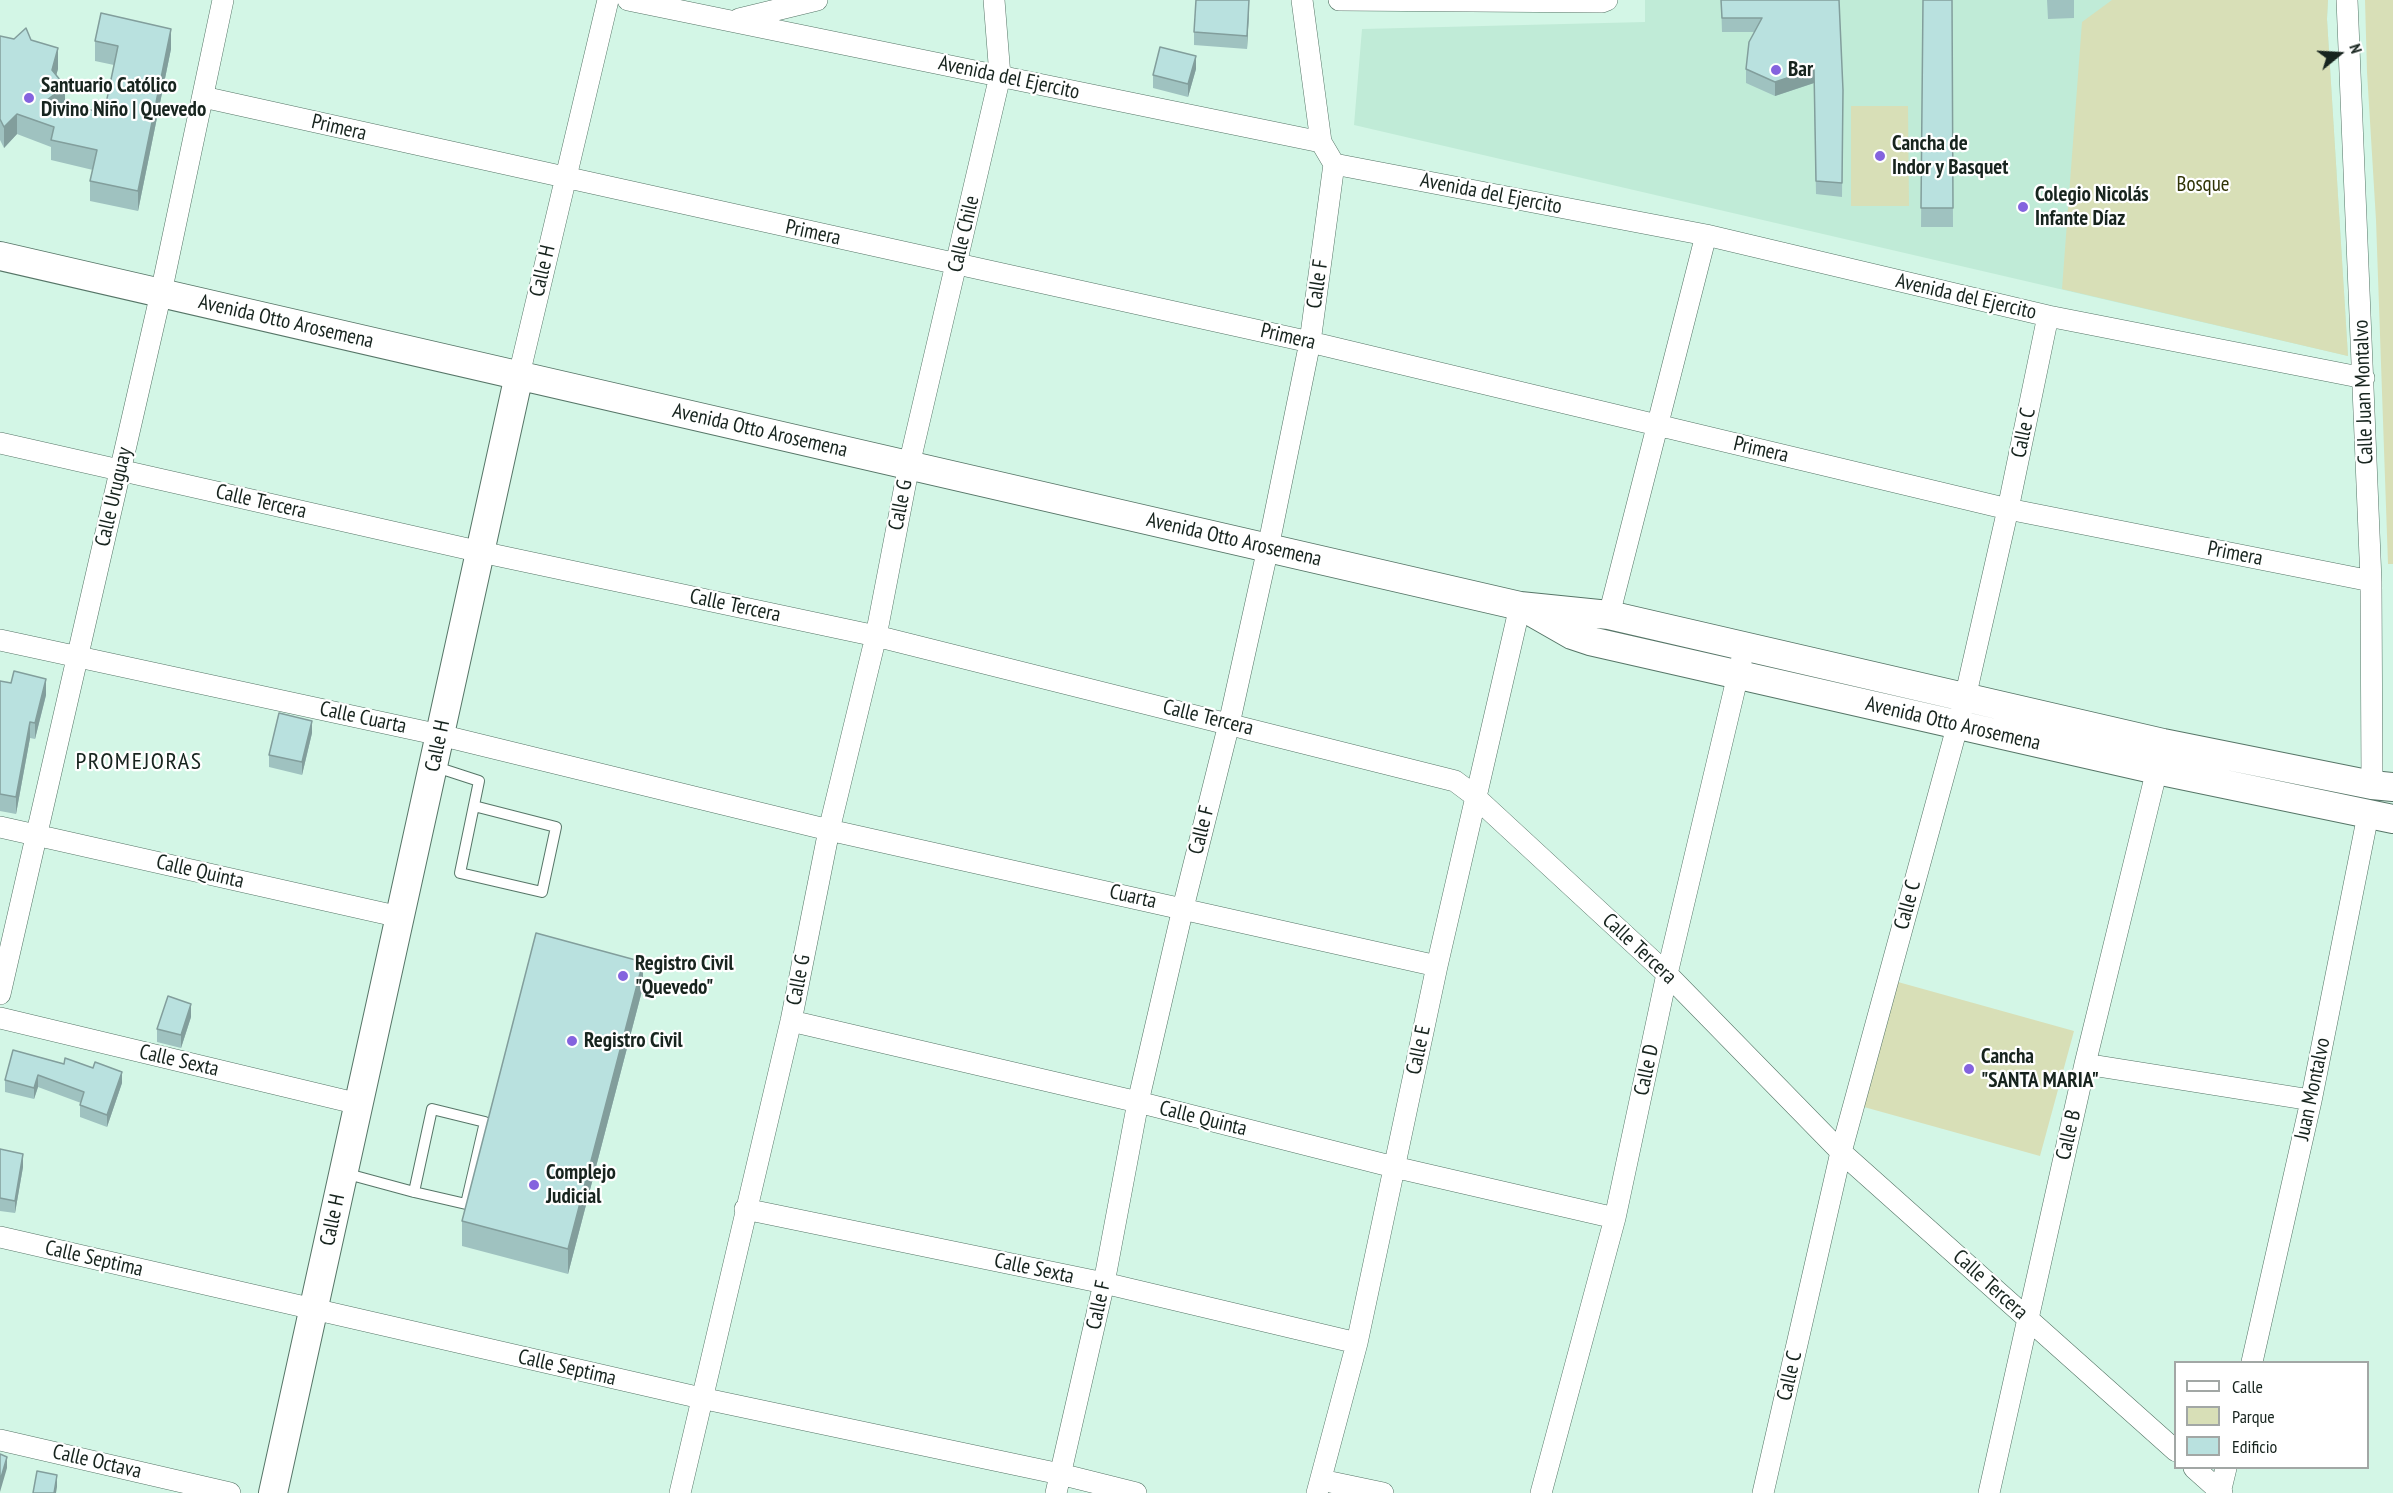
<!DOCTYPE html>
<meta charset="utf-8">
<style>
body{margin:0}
#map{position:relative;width:2393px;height:1493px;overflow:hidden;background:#d3f6e6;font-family:"PT Sans Narrow",sans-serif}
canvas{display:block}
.legend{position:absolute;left:2174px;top:1361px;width:195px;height:108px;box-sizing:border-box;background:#fff;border:2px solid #a2a7a5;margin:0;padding:8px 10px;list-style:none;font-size:18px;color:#17241e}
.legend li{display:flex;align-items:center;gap:12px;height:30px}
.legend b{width:30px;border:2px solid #a2a7a5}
.north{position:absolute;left:2309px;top:24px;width:60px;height:60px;-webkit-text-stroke:4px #fff;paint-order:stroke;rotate:72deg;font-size:16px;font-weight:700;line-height:24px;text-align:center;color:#17241e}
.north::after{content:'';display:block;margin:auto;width:21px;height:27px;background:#17241e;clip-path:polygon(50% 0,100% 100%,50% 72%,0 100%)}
</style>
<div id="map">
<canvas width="2393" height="1493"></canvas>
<ul class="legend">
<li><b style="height:8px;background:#fff"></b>Calle</li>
<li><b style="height:16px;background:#d8dfb7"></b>Parque</li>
<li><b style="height:16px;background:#b9e1df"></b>Edificio</li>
</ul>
<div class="north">N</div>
</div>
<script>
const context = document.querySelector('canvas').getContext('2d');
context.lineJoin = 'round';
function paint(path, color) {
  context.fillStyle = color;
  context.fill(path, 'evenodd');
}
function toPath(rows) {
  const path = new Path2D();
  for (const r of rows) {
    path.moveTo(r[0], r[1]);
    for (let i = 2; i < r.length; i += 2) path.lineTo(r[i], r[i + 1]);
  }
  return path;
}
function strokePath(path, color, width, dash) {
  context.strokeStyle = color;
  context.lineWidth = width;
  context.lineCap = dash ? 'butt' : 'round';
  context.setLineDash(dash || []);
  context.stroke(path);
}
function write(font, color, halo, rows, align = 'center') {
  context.font = font + ' "PT Sans Narrow",sans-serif';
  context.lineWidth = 4.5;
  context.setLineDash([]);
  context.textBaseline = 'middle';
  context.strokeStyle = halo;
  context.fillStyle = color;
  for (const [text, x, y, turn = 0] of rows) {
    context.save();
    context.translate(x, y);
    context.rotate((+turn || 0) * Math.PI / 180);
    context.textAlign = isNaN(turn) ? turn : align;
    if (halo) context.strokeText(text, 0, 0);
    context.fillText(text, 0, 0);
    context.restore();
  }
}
const built = toPath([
 [1645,0,2328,0,2327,19,2348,356,1354,125,1362,29,1645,22]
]);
const green = toPath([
 [2112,0,2328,0,2327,19,2348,356,2062,289,2082,22],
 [2365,0,2393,0,2393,564,2388,564,2376,220,2367,72],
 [1851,106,1908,106,1909,206,1851,206],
 [1898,982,2074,1031,2040,1156,1864,1107]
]);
const lane = toPath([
 [433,766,479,781,460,873,542,892,556,827,474,806],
 [344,1173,414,1192,466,1204,485,1122,432,1109,414,1192]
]);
const street = toPath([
 [628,0,1321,142,1334,164,1706,235,2048,316,2364,378],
 [1302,0,1321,142],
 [1339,0,1602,2,1607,0],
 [2347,0,2371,581,2372,785],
 [739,19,817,0],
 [203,97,1310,342,2008,509,2371,581],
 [519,375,608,0],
 [0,443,481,552,876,636,1455,781,1471,793,1667,974,1841,1152,2176,1451],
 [1609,615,1706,235],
 [0,640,440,735,829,830,1437,966],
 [0,827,400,917],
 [0,994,161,293,223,0],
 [0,1018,359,1104],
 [791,1021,1138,1102,1394,1167,1615,1218],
 [2085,1064,2311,1100],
 [745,1209,1104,1283,1357,1343],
 [0,1237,701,1398,1060,1474,1136,1493],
 [2252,1362,2311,1101,2368,815],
 [0,1440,230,1493],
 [2194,1468,2222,1493],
 [1321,1480,1383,1493],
 [680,1493,791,1021,829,830,876,636,909,465,1000,76,994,0],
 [1056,1493,1104,1283,1138,1102,1183,908,1229,724,1268,548,1310,342,1334,164],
 [1317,1493,1357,1343,1437,966,1520,606],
 [1541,1493,1615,1218,1667,974,1741,662],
 [1763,1493,1841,1152,1965,698,2008,509,2048,316],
 [1989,1493,2085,1064,2160,757],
 [2220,1493,2226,1468]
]);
const secondary = toPath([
 [0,256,1520,606,1609,615,2163,743,2372,785,2393,787],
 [1530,611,1572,635,1590,641,2157,770,2393,819],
 [273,1493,519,375]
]);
const wall = toPath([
 [1721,0,1839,0,1843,90,1842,197,1816,194,1814,83,1775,96,1746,83,1746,69,1754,32,1722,32],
 [1923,0,1952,0,1953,227,1921,227],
 [2047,0,2074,0,2074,18,2048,19],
 [1249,10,1247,49,1194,45,1194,32],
 [0,36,14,39,31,40,58,69,56,75,65,104,104,113,114,65,95,61,95,41,171,49,138,211,90,201,90,181,93,170,51,160,51,147,17,134,4,148,0,140],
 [1196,69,1188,97,1153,88,1153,75],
 [0,681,46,695,35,739,30,738,16,814,0,811],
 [312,733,302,775,269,767,269,755],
 [643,987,568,1274,462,1246,462,1221],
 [191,1017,181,1048,157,1042,157,1029],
 [13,1050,122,1083,107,1127,80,1117,80,1105,81,1103,38,1087,34,1099,5,1092,5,1080],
 [0,1149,23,1167,15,1213,0,1211]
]);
const shadedWall = toPath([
 [1249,0,1249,10,1247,49,1247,36],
 [171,29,171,49,138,211,138,191],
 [58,48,58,69,52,90,52,70],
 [1196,56,1196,69,1188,97,1188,84],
 [1814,69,1814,83,1775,96,1775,82],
 [65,86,65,106,47,100],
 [17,114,17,134,4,148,4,127],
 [46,679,46,695,35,739,35,723],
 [312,721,312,733,302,775,302,762],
 [30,722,30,738,16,814,16,797],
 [643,962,643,987,568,1274,568,1249],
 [191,1004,191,1017,181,1048,181,1035],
 [122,1072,122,1083,107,1127,107,1115],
 [38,1075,38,1087,34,1099,34,1088],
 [23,1154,23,1167,15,1213,15,1201],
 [7,1457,7,1468,0,1492,0,1481],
 [57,1475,57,1487,56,1493,54,1493]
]);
const building = toPath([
 [1196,0,1249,0,1247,36,1194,32,1196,0],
 [1721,0,1839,0,1843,90,1842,183,1816,181,1814,69,1775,82,1746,69,1749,42,1762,18,1722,18,1721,0],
 [1923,0,1952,0,1953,208,1921,208,1923,0],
 [101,13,171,29,138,191,90,181,97,150,51,140,54,127,17,114,4,127,0,119,0,36,14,39,26,28,31,40,58,48,52,70,65,86,47,100,104,113,118,46,95,41,101,13],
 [1160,47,1196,56,1188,84,1153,75,1160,47],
 [14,671,46,679,35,723,30,722,16,797,0,794,0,681,11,683,14,671],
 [279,713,312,721,302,762,269,755,279,713],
 [536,933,643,962,568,1249,462,1221,536,933],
 [168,996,191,1004,181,1035,157,1029,168,996],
 [13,1050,64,1064,65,1058,93,1068,95,1062,122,1072,107,1115,80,1105,84,1092,38,1075,34,1088,5,1080,13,1050],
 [0,1149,23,1154,15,1201,0,1198,0,1149],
 [0,1454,7,1457,0,1481,0,1454],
 [37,1471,57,1475,54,1493,33,1493,37,1471]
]);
const markers = [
 [1776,70,6,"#8463de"],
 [29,98,6,"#8463de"],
 [1880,156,6,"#8463de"],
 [2023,207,6,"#8463de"],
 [623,976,6,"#8463de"],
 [572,1041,6,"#8463de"],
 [1969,1069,6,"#8463de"],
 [534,1185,6,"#8463de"]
];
const poiNames = [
 ["Bar",1788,70],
 ["Santuario Católico",41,86],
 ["Divino Niño | Quevedo",41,110],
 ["Cancha de",1892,144],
 ["Indor y Basquet",1892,168],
 ["Colegio Nicolás",2035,195],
 ["Infante Díaz",2035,219],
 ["Registro Civil",635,964],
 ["\"Quevedo\"",635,988],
 ["Registro Civil",584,1041],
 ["Cancha",1981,1057],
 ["\"SANTA MARIA\"",1981,1081],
 ["Complejo",546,1173],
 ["Judicial",546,1197]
];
const streetNames = [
 ["Avenida del Ejercito",1009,78,12],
 ["Primera",339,128,13],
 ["Avenida del Ejercito",1491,194,11],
 ["Primera",813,233,12],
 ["Calle Chile",964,234,-77],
 ["Calle H",543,271,-77],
 ["Calle F",1318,284,-82],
 ["Avenida del Ejercito",1966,297,13],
 ["Avenida Otto Arosemena",286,322,13],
 ["Primera",1288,337,13],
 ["Calle Juan Montalvo",2364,392,-92],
 ["Avenida Otto Arosemena",760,431,13],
 ["Calle C",2024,433,-78],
 ["Primera",1761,450,13],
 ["Calle Uruguay",114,497,-77],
 ["Calle Tercera",261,502,13],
 ["Calle G",901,505,-79],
 ["Avenida Otto Arosemena",1234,540,13],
 ["Primera",2235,554,11],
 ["Calle Tercera",735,606,12],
 ["Calle Cuarta",363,718,12],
 ["Calle Tercera",1208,718,14],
 ["Avenida Otto Arosemena",1953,724,13],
 ["Calle H",438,746,-78],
 ["Calle F",1202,830,-76],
 ["Calle Quinta",200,872,13],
 ["Cuarta",1133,897,13],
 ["Calle C",1908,905,-75],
 ["Calle Tercera",1639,949,43],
 ["Calle G",799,980,-79],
 ["Calle E",1419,1050,-78],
 ["Calle Sexta",179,1061,13],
 ["Calle D",1647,1070,-78],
 ["Juan Montalvo",2313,1089,-78],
 ["Calle Quinta",1203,1119,14],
 ["Calle B",2069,1135,-77],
 ["Calle H",333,1220,-78],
 ["Calle Septima",94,1259,13],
 ["Calle Sexta",1034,1269,12],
 ["Calle Tercera",1990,1285,42],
 ["Calle F",1099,1305,-78],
 ["Calle Septima",567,1368,13],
 ["Calle C",1790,1376,-77],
 ["Calle Octava",97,1462,13]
];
const parkNames = [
 ["Bosque",2203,185]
];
const quarterNames = [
 ["PROMEJORAS",139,762]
];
paint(built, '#c0ebd7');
paint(green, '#d8dfb7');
strokePath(lane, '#567567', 12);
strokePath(street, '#567567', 22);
strokePath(secondary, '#567567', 30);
strokePath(lane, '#fff', 10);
strokePath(street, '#fff', 21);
strokePath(secondary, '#fff', 28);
paint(wall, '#9fc2c0');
paint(shadedWall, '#829e9c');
paint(building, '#b9e1df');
strokePath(building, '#829e9c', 1.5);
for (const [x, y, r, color] of markers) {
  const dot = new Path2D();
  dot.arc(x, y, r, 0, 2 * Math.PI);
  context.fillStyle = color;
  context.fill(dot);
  strokePath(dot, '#fff', 2);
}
write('bold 21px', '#17241e', '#fff', poiNames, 'left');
write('21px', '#17241e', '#fff', streetNames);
write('21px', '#303406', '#fff', parkNames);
context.letterSpacing = '1.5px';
write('24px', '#17241e', '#fff', quarterNames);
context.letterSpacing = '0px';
</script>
